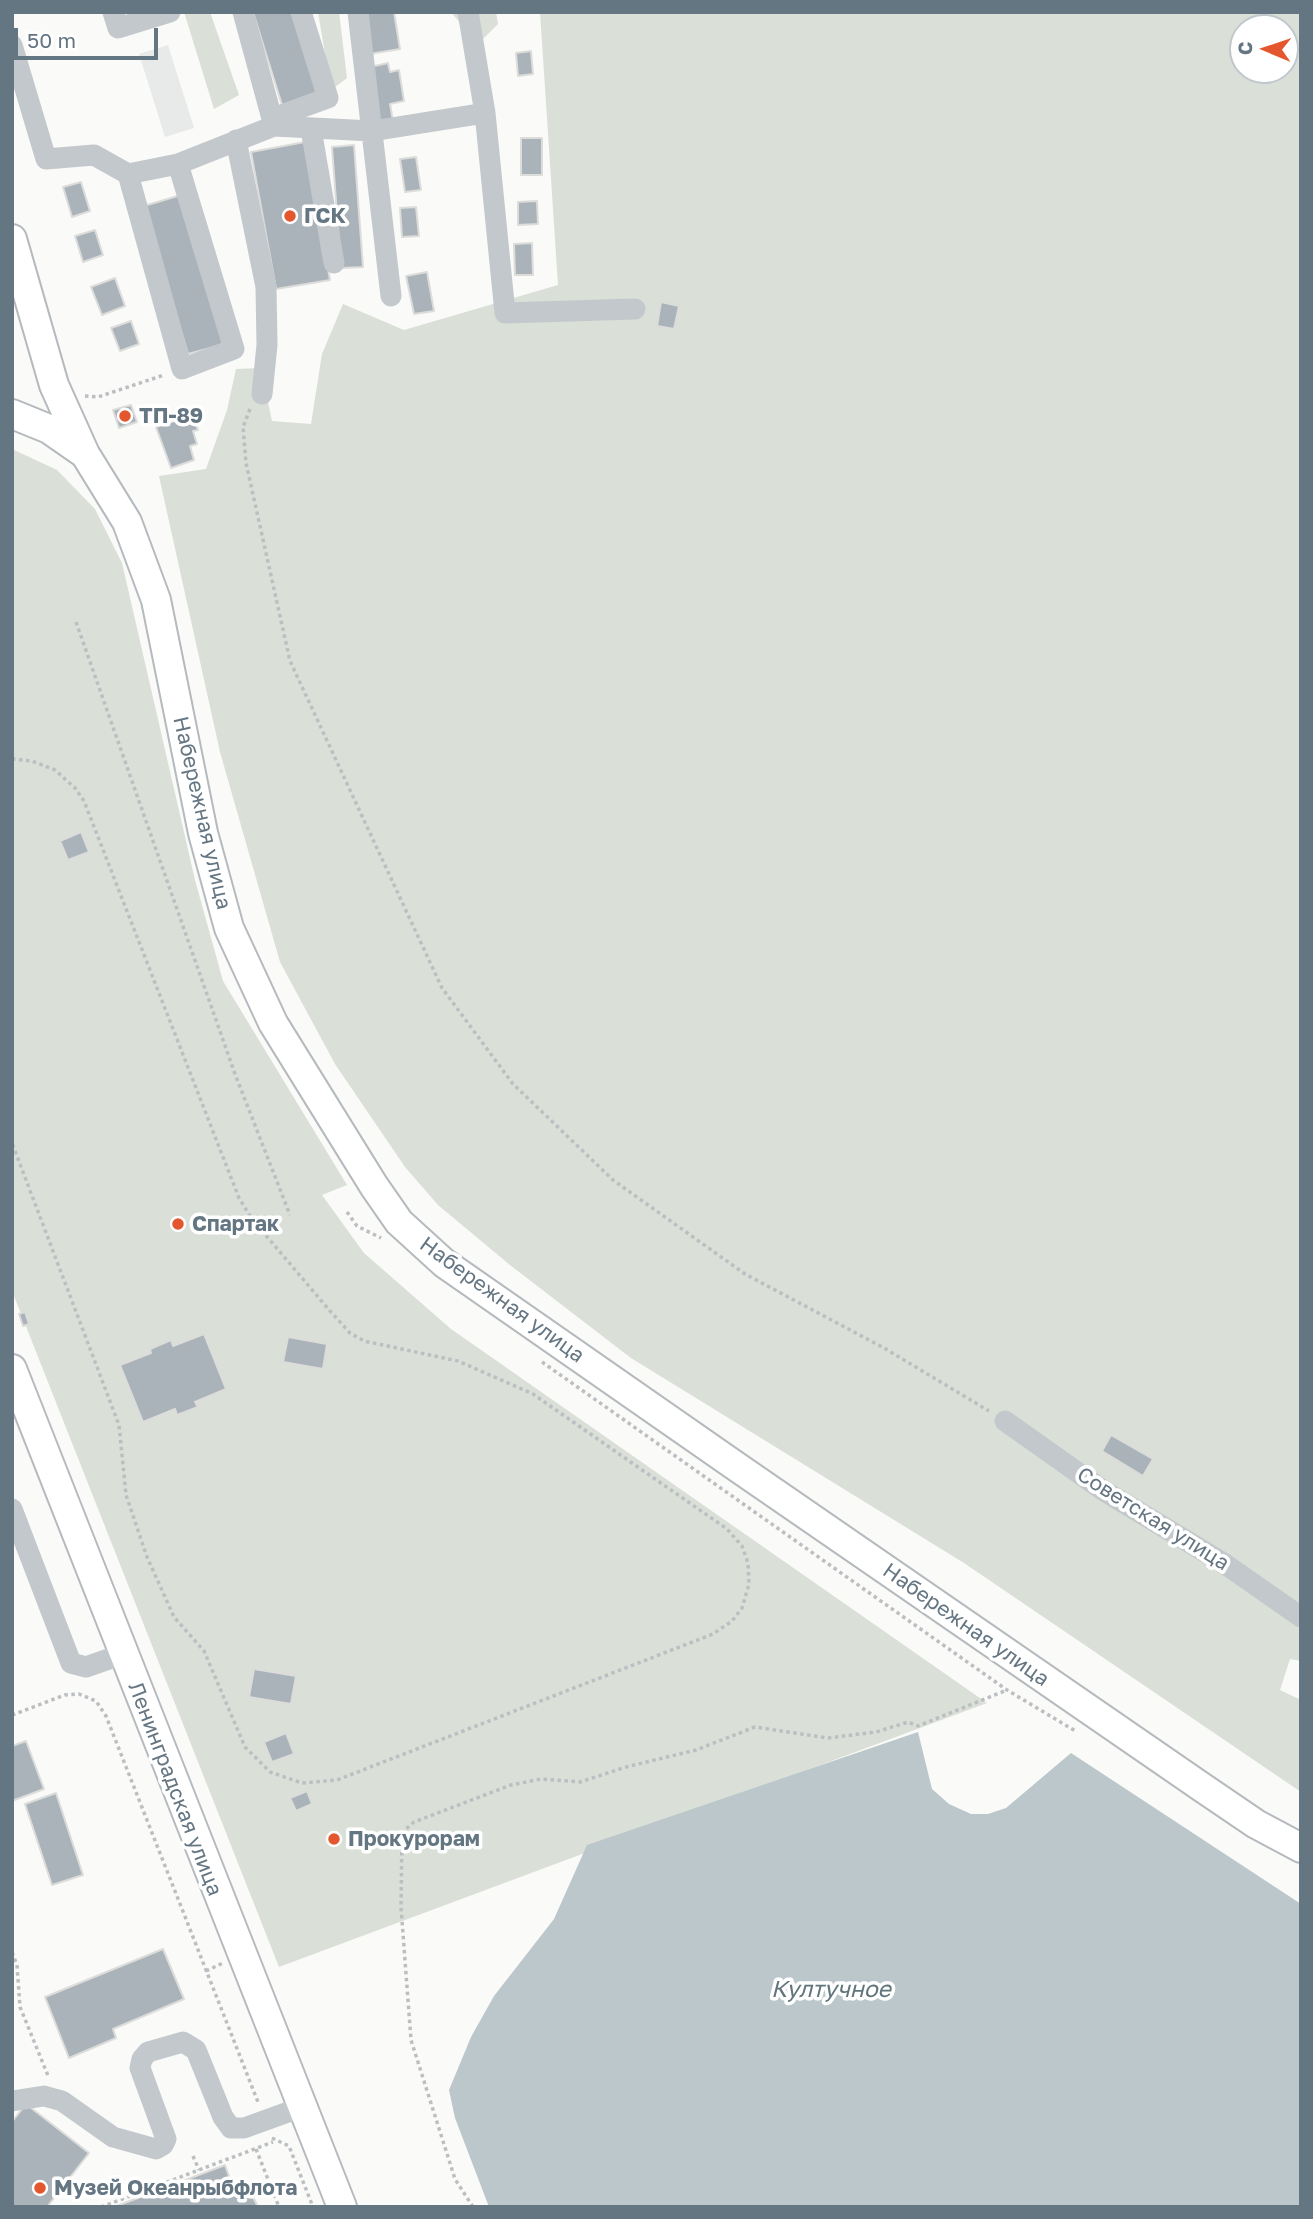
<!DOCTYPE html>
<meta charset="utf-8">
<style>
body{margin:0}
#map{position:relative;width:1313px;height:2219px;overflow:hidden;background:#fafaf8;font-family:"Golos Text",sans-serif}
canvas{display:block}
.frame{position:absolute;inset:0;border:14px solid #657683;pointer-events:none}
.north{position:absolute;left:1229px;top:14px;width:70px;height:70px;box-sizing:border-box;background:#fff;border:2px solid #c1c8cd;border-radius:50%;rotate:272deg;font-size:19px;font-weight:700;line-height:28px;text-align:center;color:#657683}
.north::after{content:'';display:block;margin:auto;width:24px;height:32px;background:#e4572e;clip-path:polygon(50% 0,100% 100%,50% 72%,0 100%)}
.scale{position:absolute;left:14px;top:28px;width:144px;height:32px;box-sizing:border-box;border:4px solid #657683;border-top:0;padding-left:9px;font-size:21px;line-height:24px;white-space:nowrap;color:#657683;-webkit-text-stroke:5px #fff;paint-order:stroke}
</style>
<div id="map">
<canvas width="1313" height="2219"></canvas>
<div class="frame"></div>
<div class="north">С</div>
<div class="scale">50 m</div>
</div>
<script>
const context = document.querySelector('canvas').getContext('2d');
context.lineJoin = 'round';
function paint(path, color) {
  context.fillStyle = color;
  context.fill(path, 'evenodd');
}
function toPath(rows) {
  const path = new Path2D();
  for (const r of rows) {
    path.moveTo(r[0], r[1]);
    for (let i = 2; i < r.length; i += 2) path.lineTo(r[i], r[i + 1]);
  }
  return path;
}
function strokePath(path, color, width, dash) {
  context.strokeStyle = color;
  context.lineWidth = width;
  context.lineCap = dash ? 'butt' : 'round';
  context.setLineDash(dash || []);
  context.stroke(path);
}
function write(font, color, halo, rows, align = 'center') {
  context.font = font + ' "Golos Text",sans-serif';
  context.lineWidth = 7;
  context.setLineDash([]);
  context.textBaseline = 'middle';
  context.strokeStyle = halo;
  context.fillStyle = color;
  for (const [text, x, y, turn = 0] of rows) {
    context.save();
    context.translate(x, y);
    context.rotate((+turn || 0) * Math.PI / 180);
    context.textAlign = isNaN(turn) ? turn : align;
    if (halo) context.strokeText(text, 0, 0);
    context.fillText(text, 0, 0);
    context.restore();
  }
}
const built = toPath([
 [168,45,194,128,165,137,139,54]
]);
const green = toPath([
 [184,12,210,12,239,95,214,109],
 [318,12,339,12,347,78,331,90],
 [451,12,496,12,498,24,478,44],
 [540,12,1301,12,1301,1661,1290,1659,1280,1690,1301,1700,1301,1792,964,1563,631,1358,510,1265,438,1205,405,1167,335,1064,280,962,220,752,159,476,206,469,227,410,236,369,261,368,272,421,311,424,322,354,343,304,404,330,558,285],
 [1243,28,1285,28,1285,70,1243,70],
 [12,449,57,470,95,509,122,563,195,880,223,981,347,1185,322,1195,364,1253,451,1329,987,1703,279,1967,12,1291]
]);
const water = toPath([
 [918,1732,932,1789,949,1804,971,1814,988,1814,1006,1808,1071,1753,1301,1904,1301,2207,489,2207,455,2118,449,2090,471,2037,494,1996,554,1919,587,1845]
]);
const building = toPath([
 [253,12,292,12,318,94,282,105,253,12],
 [394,12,400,49,369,54,362,13,394,12],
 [531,51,533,74,518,76,516,53,531,51],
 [388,63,390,72,399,70,404,101,390,104,393,121,380,123,370,67,388,63],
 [521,138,542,138,542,175,521,175,521,138],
 [305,142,330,280,276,289,251,152,305,142],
 [354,145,363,267,341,268,332,147,354,145],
 [416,157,421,190,405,192,400,159,416,157],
 [81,182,90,211,72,217,63,187,81,182],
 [181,195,225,344,188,354,144,206,181,195],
 [537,201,538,224,518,225,518,202,537,201],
 [416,207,419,236,402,237,400,208,416,207],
 [95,230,103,255,83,262,75,236,95,230],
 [532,243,533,275,515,275,514,244,532,243],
 [427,272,434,311,414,314,406,276,427,272],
 [115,278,125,306,102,315,91,287,115,278],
 [661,302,679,306,674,329,657,326,661,302],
 [131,321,139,344,120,351,111,328,131,321],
 [131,405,137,422,119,428,113,410,131,405],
 [193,415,198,430,193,431,197,444,190,446,194,460,171,468,156,427,193,415],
 [81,832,89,852,68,860,60,841,81,832],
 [25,1312,29,1324,23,1326,19,1314,25,1312],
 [204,1334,226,1389,195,1402,198,1407,177,1415,175,1409,143,1422,120,1365,151,1353,150,1349,171,1340,173,1346,204,1334],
 [288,1337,327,1344,323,1369,283,1362,288,1337],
 [1111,1435,1153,1459,1143,1476,1102,1451,1111,1435],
 [254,1669,296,1676,291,1704,249,1697,254,1669],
 [286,1733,294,1754,272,1762,264,1742,286,1733],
 [26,1741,44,1789,12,1801,12,1746,26,1741],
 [307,1791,312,1804,296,1811,290,1798,307,1791],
 [56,1793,83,1875,52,1885,25,1804,56,1793],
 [163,1949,184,1999,113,2029,116,2038,69,2058,45,1997,163,1949],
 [26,2104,89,2153,47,2207,12,2207,12,2122,26,2104],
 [225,2165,234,2190,251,2193,258,2207,114,2207,225,2165]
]);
const path = toPath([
 [85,396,98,397,164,375],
 [250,409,243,427,246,463,290,661,442,988,513,1084,613,1180,745,1274,884,1348,989,1411],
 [76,622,235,1074,290,1215],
 [12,759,32,761,55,770,75,788,84,801,239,1198,252,1219,330,1311,350,1333,364,1341,458,1361,533,1394,727,1529,742,1546,748,1563,749,1584,742,1608,732,1621,713,1634,337,1780,302,1783,270,1772,245,1747,204,1651,174,1617,147,1557,126,1495,119,1425,12,1143],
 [347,1212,357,1226,381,1238],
 [542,1362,1007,1690,1077,1732],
 [12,1715,65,1695,79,1694,96,1701,106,1716,258,2102],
 [12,1952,17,1965,20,2007,49,2078],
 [206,1971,223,1963],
 [272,2138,289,2146,313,2207],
 [256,2149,279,2207],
 [193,2156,199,2170],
 [101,2207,273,2142],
 [473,2207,455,2179,411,2040,401,1907,402,1837,406,1829,414,1822,511,1785,541,1779,580,1782,626,1767,696,1750,755,1727,828,1738,876,1732,908,1722,918,1726,1007,1690]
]);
const minor = toPath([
 [113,12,118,28,170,12],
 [243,12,274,126],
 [358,12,391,296],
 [468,12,485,113,505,313,635,309],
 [12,45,46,159,94,155,128,174,178,164,274,126,372,131,485,113],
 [273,118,328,98,301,12],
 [311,129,334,263],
 [236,140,266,287,267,345,262,394],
 [128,174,182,369,234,349,178,164],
 [1005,1421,1104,1491,1225,1564,1301,1617],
 [12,1509,71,1663,86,1667,123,1654],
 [12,2101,44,2096,62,2101,113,2137,156,2149,163,2145,166,2139,140,2068,142,2059,148,2052,183,2042,196,2050,223,2117,231,2128,244,2128,302,2107]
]);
const major = toPath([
 [12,239,54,385,85,454],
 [12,414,49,429,85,454,127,522,156,600,203,833,229,928,273,1023,374,1186,399,1222,444,1263,737,1467,1203,1788,1256,1824,1301,1848],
 [12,1369,342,2207]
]);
const markers = [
 [290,216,7,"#e4572e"],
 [125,416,7,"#e4572e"],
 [178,1224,7,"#e4572e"],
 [334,1839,7,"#e4572e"],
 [40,2188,7,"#e4572e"]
];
const poiNames = [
 ["ГСК",304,216],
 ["ТП-89",139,416],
 ["Спартак",192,1224],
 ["Прокурорам",348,1839],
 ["Музей Океанрыбфлота",54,2188]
];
const streetNames = [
 ["Набережная улица",202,813,77],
 ["Набережная улица",502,1300,36],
 ["Советская улица",1153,1519,32],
 ["Набережная улица",966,1625,35],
 ["Ленинградская улица",175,1789,69]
];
const waterNames = [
 ["Култучное",831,1990]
];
paint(built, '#e8e9e9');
paint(green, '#dadfd7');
paint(water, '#bbc7cb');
paint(building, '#aab3b9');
strokePath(building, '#dcdcda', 2);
strokePath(major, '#b5babe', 32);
strokePath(path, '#bbbfc2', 3.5, [3.5, 3.5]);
strokePath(minor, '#c3c8cc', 21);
strokePath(major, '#fff', 28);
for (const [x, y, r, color] of markers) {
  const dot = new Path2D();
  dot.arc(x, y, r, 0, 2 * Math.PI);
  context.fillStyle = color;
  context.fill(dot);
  strokePath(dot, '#fff', 2.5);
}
write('bold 21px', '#657683', '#fff', poiNames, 'left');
write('21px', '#657683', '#fff', streetNames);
write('italic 23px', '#60757c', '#fff', waterNames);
</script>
